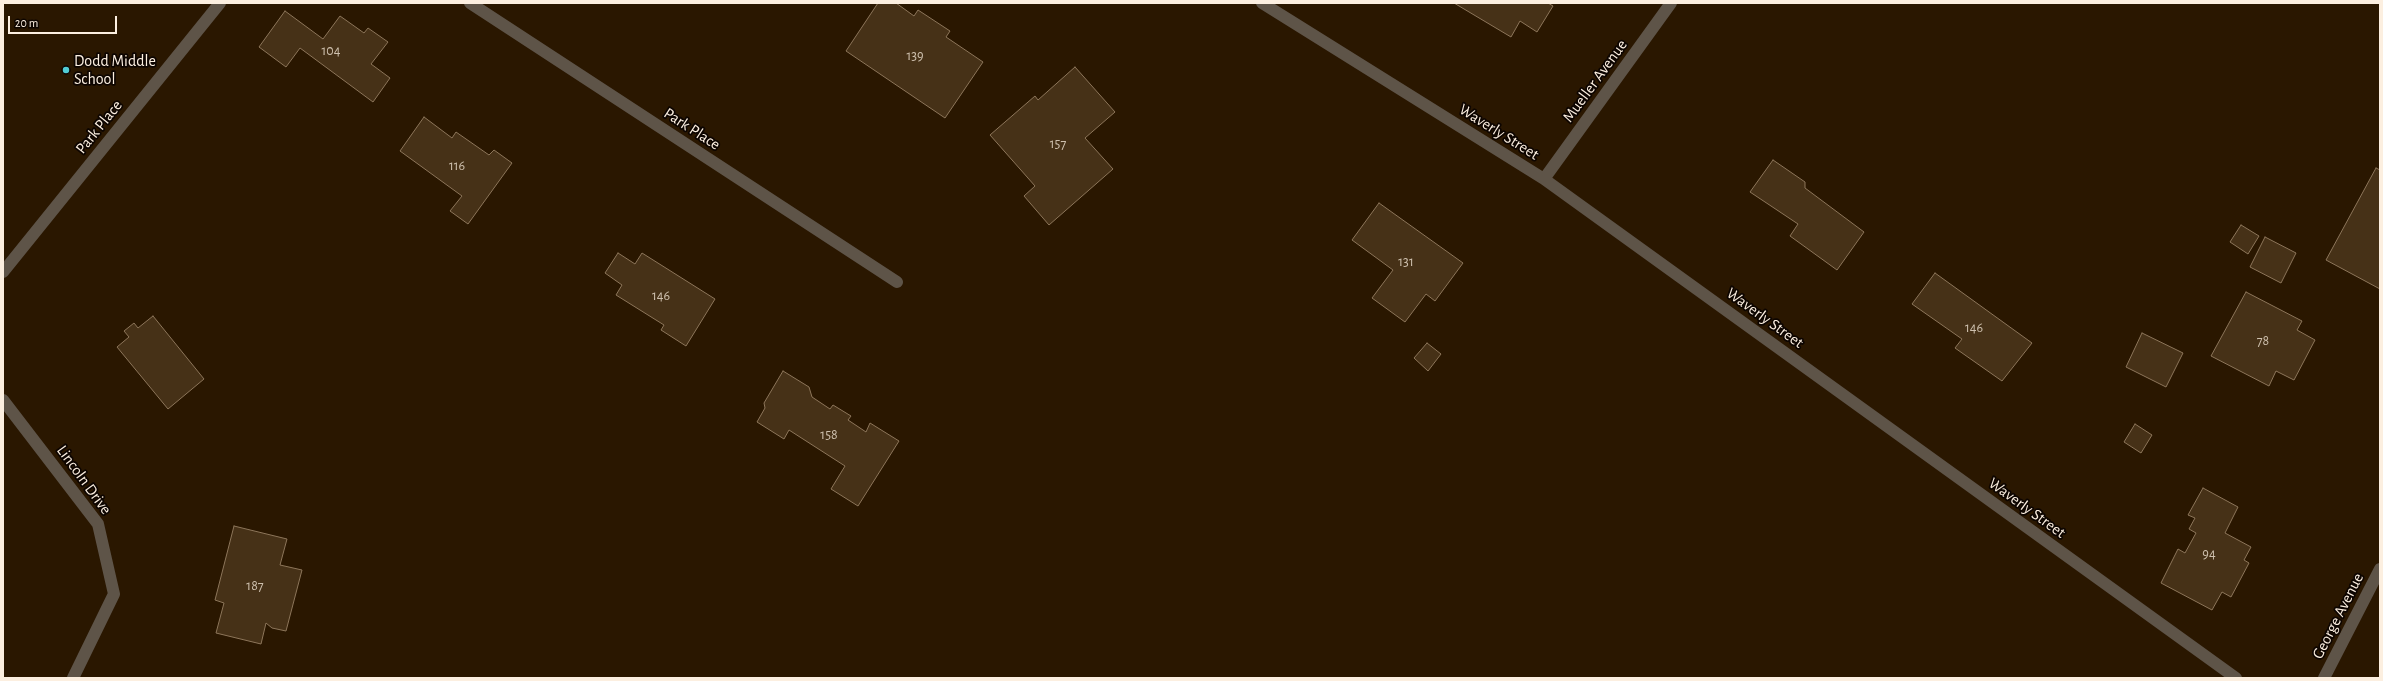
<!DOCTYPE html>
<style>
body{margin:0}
#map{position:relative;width:2383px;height:681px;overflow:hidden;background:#2a1700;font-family:"Alegreya Sans",sans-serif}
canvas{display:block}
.frame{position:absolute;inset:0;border:4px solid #fcefe0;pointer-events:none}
.scale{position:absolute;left:8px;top:16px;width:109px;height:18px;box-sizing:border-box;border:2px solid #fcefe0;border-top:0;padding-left:5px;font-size:12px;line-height:14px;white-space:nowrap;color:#fcefe0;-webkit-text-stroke:3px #0d0500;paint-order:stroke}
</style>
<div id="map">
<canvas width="2383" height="681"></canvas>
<div class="frame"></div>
<div class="scale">20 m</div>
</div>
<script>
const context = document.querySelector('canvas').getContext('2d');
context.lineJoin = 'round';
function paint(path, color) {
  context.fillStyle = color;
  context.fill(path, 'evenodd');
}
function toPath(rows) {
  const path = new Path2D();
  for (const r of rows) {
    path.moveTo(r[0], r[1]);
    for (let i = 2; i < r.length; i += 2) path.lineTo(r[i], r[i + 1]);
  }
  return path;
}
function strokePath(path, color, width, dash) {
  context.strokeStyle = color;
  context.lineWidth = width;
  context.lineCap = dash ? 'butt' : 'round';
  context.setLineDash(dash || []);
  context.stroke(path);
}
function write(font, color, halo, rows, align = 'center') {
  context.font = font + ' "Alegreya Sans",sans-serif';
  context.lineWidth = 3.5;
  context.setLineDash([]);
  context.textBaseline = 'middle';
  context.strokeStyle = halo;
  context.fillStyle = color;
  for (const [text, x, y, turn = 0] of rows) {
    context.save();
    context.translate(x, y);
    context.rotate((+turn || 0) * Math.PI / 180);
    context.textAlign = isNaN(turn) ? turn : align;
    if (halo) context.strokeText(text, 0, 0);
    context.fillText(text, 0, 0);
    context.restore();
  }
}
const building = toPath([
 [878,3,896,3,914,16,918,10,950,31,946,37,983,62,945,118,846,51,878,3],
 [1454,3,1548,3,1553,6,1537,32,1520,21,1511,37,1454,3],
 [285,11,323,39,340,16,364,33,368,28,388,42,371,64,390,78,373,102,300,48,286,67,259,47,285,11],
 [1075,67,1115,112,1085,138,1113,169,1049,225,1024,196,1035,186,990,135,1035,96,1038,100,1075,67],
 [424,117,452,138,456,132,489,155,494,150,512,163,468,224,450,211,462,196,400,151,424,117],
 [1773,160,1805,182,1805,188,1864,232,1837,270,1790,236,1798,224,1750,192,1773,160],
 [2376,168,2380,170,2380,289,2326,260,2376,168],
 [1379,203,1463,263,1435,301,1426,294,1405,322,1372,298,1393,270,1352,240,1379,203],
 [2241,225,2259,236,2248,254,2230,242,2241,225],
 [2265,237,2296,253,2281,283,2250,267,2265,237],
 [618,253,635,264,642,253,715,299,686,346,661,330,664,325,616,295,622,285,605,273,618,253],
 [1935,273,2032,343,2002,381,1955,348,1962,339,1912,304,1935,273],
 [2246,292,2302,321,2297,330,2315,340,2294,380,2276,371,2269,386,2211,356,2246,292],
 [153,316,204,379,168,409,117,347,129,337,124,331,134,323,138,328,153,316],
 [2142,333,2183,353,2166,387,2126,367,2142,333],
 [1427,343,1441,354,1428,371,1414,358,1427,343],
 [783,371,809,387,812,397,830,409,833,405,851,416,848,420,866,432,870,423,899,441,858,506,831,489,845,466,789,430,784,439,757,422,765,408,764,403,783,371],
 [2135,424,2152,435,2141,453,2124,442,2135,424],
 [2203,488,2238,507,2225,533,2251,547,2244,560,2249,563,2231,597,2222,592,2212,610,2161,583,2178,549,2185,553,2196,533,2189,529,2195,518,2188,515,2203,488],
 [234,526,287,539,280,565,302,570,286,631,272,628,266,623,261,644,216,633,224,603,215,600,234,526]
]);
const minor = toPath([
 [470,3,897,282],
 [1262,3,1544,179,2236,678],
 [1544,179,1671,3],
 [3,272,220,3],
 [3,400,98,524,114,594,73,678],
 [2324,678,2380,569]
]);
const markers = [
 [66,70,4,"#51ccd5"]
];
const numberNames = [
 ["104",331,51],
 ["139",915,56],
 ["157",1058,144],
 ["116",457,166],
 ["131",1406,262],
 ["146",661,296],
 ["146",1974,328],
 ["78",2263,341],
 ["158",829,435],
 ["94",2209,554],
 ["187",255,586]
];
const poiNames = [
 ["Dodd Middle",74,61],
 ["School",74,79]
];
const streetNames = [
 ["Mueller Avenue",1595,81,-54],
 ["Park Place",99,127,-51],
 ["Park Place",692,129,33],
 ["Waverly Street",1499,132,32],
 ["Waverly Street",1765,318,36],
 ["Lincoln Drive",84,480,54],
 ["Waverly Street",2027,508,36],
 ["George Avenue",2338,616,-63]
];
paint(building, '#463117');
strokePath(building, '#8d765a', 1);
strokePath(minor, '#5e5448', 12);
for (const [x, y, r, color] of markers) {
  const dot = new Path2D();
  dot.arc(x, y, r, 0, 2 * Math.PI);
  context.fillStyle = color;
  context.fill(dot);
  strokePath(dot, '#0d0500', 1.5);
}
write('14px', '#cec0ae', null, numberNames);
write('16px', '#fcefe0', '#0d0500', poiNames, 'left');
write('16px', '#fcefe0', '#0d0500', streetNames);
</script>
